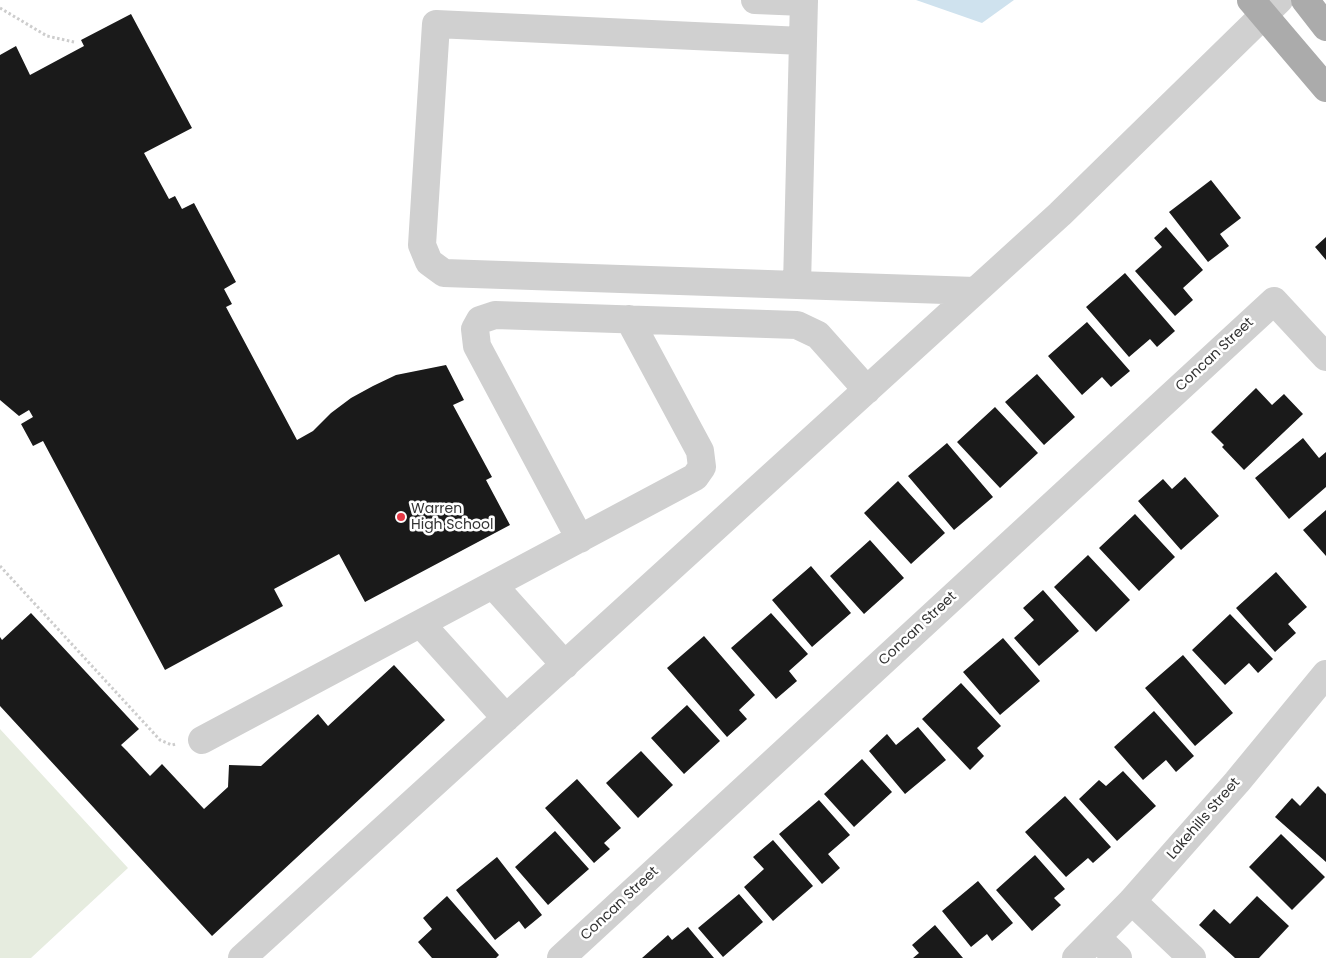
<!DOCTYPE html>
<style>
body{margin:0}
canvas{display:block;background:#fff}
</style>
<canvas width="1326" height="958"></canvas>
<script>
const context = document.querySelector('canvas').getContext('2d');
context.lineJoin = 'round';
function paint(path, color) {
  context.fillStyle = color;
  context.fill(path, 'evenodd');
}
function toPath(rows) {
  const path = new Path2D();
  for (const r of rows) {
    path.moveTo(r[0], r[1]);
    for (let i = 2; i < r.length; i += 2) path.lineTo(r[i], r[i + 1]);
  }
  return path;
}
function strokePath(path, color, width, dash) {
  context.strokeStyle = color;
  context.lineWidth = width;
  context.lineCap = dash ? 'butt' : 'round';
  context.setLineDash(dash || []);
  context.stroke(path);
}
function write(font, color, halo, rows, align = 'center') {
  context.font = font + ' Poppins,sans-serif';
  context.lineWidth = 5;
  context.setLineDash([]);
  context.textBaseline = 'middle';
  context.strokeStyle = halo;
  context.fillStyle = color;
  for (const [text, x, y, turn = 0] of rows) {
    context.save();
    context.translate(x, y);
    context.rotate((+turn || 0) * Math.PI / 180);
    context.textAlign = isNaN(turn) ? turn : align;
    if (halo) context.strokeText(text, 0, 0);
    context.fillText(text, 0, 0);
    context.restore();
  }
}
const green = toPath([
 [0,729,128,868,31,958,0,958]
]);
const water = toPath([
 [916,0,1014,0,982,23]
]);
const building = toPath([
 [131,14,192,128,144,153,169,199,175,196,182,209,194,203,236,282,224,289,232,304,226,307,297,440,313,431,331,413,351,398,373,386,396,375,446,365,464,400,453,405,492,477,486,480,510,525,365,602,339,554,274,589,283,606,165,670,43,441,33,446,21,424,33,417,29,410,19,416,0,400,0,55,16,46,30,75,84,46,81,40],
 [1211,180,1241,218,1220,234,1229,246,1208,262,1169,212],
 [1166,227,1203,270,1183,288,1193,300,1175,316,1135,271,1162,247,1154,238],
 [1326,237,1326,260,1315,247],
 [1125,273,1175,331,1157,347,1150,339,1129,357,1086,307],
 [1087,322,1130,371,1111,387,1102,377,1082,395,1048,356],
 [1037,374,1075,417,1044,445,1005,402],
 [1256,388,1272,405,1284,394,1303,414,1244,470,1222,447,1224,445,1211,432],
 [995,407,1038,453,1000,488,957,442],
 [1303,438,1319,458,1326,452,1326,487,1289,519,1255,478],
 [947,443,993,497,954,530,908,476],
 [1185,477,1219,516,1181,550,1138,501,1163,479,1172,489],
 [898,481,945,533,911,564,864,513],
 [1326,510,1326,556,1303,530],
 [1135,514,1175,557,1139,591,1099,548],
 [870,540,904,578,864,614,830,576],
 [1088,555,1130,600,1096,632,1054,587],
 [811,566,851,613,812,647,772,600],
 [1276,572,1307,607,1288,624,1296,633,1275,652,1236,608],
 [1043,590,1079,631,1039,666,1014,638,1034,620,1023,608],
 [31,613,139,729,121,745,127,751,150,776,162,764,204,809,228,787,229,765,261,766,318,714,328,726,394,665,445,720,212,936,0,706,0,637,2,640],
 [771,613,808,654,789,671,797,681,776,699,731,648],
 [1230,614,1273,659,1258,673,1249,663,1225,685,1192,650],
 [704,636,755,695,739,710,747,719,727,737,667,668],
 [1003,638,1040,681,1000,715,963,672],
 [1183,655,1233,713,1195,746,1145,688],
 [961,683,1001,726,977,748,984,756,970,770,922,719],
 [687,705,720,741,684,774,651,738],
 [1154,711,1194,756,1176,772,1166,760,1143,780,1114,747],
 [918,727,946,760,905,794,869,751,887,734,896,745],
 [641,751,673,785,638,818,606,783],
 [862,759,892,792,854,827,824,794],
 [1123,771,1156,806,1117,841,1079,799,1099,780,1106,786],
 [577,779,621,828,604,843,610,849,594,863,545,808],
 [1318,786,1326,794,1326,862,1275,817,1292,798,1300,806],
 [1065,796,1111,847,1093,863,1088,858,1066,877,1025,832],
 [819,800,850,835,828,854,840,868,822,884,779,834],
 [555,831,589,869,548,905,515,867],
 [1281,834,1325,877,1292,910,1249,867],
 [773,840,813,886,773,921,744,887,764,869,753,857],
 [1035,855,1065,889,1054,898,1061,905,1032,931,996,890],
 [497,857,542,915,525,929,519,921,495,940,456,890],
 [978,881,1013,923,992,941,987,934,971,947,942,911],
 [739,894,763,922,723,957,698,928],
 [447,896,499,955,496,958,432,958,418,942,432,929,423,918],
 [1257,896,1289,926,1259,958,1235,958,1199,925,1214,909,1230,924],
 [935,925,963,958,913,958,919,953,912,945],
 [688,927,714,958,642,958,668,935,672,940]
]);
const path = toPath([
 [0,8,47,36,74,42],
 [0,566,160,740,172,745,176,744]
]);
const minor = toPath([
 [755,0,804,2],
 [804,0,797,285,975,291],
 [797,285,444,273,429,262,422,245,436,24,802,41],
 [580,539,477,346,475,329,480,320,495,315,797,325,818,335,867,390],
 [493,585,565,665],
 [421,624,506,718],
 [202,740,695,477,702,467,700,451,629,319],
 [1132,901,1192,958],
 [1097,938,1118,958],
 [242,958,1060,214,1279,0],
 [561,958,1274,301,1326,357],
 [1076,958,1132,901,1237,782,1326,674]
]);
const major = toPath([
 [1251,0,1326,88],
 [1305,0,1326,27]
]);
const markers = [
 [401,517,5,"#e63946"]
];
const streetNames = [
 ["Concan Street",1215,355,-43],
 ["Concan Street",918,629,-43],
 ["Lakehills Street",1204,819,-49],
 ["Concan Street",620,904,-43]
];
const poiNames = [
 ["Warren",411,509],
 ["High School",411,525]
];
paint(green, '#e6ecdf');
paint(water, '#cfe2ee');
paint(building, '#1a1a1a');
strokePath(path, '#cdcdcd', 3, [2.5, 2.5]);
strokePath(minor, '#d0d0d0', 28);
strokePath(major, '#ababab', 28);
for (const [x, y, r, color] of markers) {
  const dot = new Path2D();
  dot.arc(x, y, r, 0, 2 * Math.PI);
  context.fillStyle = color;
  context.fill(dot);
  strokePath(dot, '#fff', 2);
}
write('14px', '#333', '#fff', streetNames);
write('14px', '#333', '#fff', poiNames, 'left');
</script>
